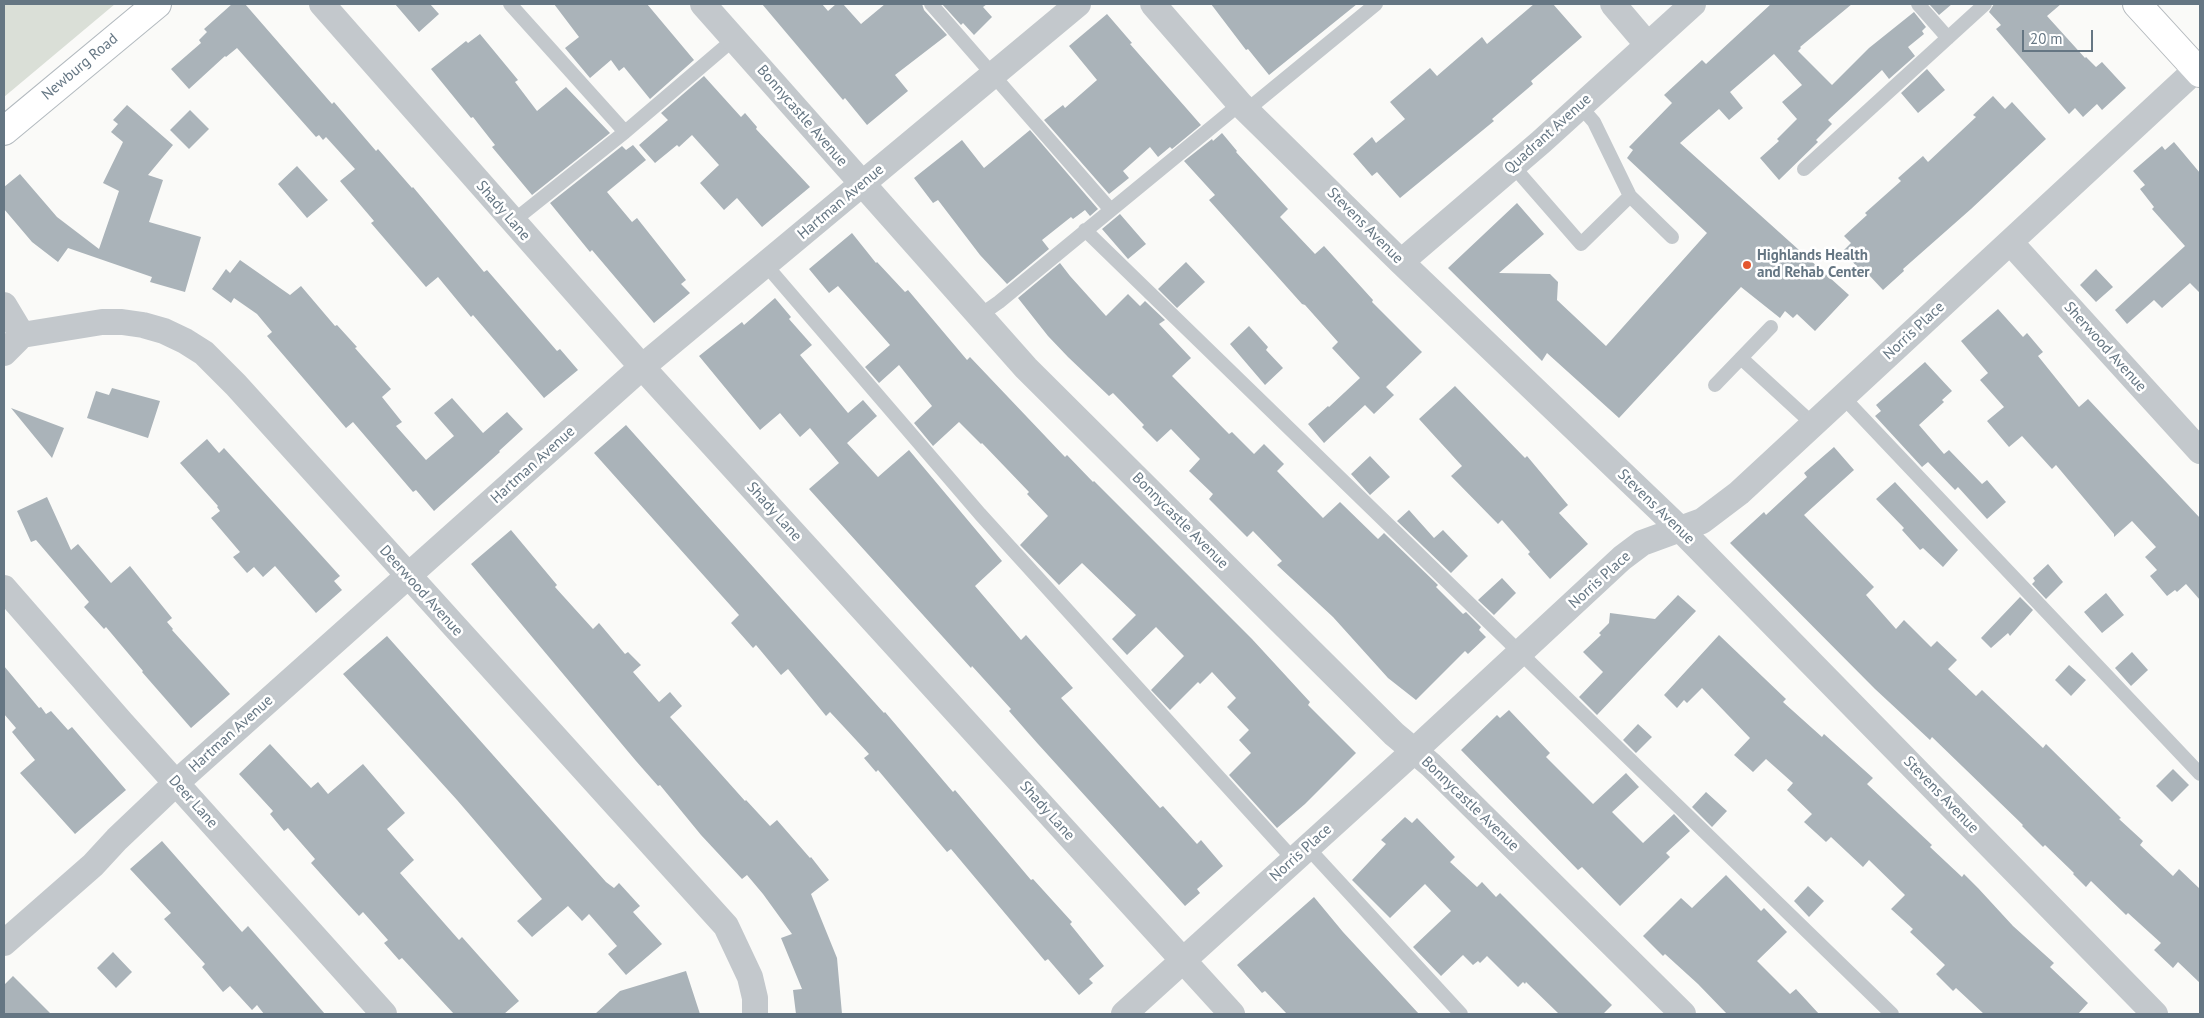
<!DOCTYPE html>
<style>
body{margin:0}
#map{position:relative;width:2204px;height:1018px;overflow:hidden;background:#fafaf8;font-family:"PT Sans",sans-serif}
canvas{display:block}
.frame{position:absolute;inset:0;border:5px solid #657683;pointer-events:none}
.scale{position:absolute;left:2022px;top:30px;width:71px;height:22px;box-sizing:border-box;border:2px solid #657683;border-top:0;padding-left:6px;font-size:15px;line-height:18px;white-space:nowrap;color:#657683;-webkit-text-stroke:4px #fff;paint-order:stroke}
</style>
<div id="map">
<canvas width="2204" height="1018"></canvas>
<div class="frame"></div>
<div class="scale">20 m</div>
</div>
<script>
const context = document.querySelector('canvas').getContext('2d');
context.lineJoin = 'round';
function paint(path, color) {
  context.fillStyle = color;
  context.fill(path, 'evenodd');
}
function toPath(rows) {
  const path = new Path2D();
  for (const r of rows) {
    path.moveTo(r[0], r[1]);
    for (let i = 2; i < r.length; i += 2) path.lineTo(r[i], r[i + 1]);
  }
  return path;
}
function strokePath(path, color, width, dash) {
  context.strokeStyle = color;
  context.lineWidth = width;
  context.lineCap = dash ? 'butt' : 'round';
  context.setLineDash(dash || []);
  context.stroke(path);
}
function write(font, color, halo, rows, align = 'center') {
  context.font = font + ' "PT Sans",sans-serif';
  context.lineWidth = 5;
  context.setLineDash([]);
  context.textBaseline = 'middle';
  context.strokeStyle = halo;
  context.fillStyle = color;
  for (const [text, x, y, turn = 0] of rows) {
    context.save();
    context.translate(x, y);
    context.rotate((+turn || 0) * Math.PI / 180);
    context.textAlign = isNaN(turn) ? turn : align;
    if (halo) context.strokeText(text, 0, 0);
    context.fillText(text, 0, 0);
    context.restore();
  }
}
const green = toPath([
 [4,4,115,4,4,97]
]);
const building = toPath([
 [232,4,245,4,332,104,334,102,376,151,378,149,412,188,413,187,484,272,487,270,557,351,560,349,578,370,544,398,473,315,471,317,438,277,426,287,371,223,374,221,340,181,355,169,326,137,323,140,319,135,316,137,237,48,226,57,225,56,189,89,171,69,201,43,199,40,207,32,204,29],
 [395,4,430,4,439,14,419,32],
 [554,4,647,4,694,60,650,99,624,67,619,71,611,60,590,78,565,48,579,37],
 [762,4,822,4,828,11,836,4,843,4,861,24,885,4,922,4,924,10,947,35,895,75,908,91,867,125,845,98,843,100],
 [942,4,987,4,983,7,992,17,974,35,963,23,961,25],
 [1211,4,1357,4,1269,75,1248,49,1246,50],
 [1534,4,1553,4,1582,37,1531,81,1533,84,1492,119,1494,121,1400,198,1377,172,1372,176,1353,154,1372,137,1376,143,1405,119,1390,102,1430,68,1437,76,1482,37,1487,44],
 [1771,4,1852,4,1800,47,1801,48,1798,51,1832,85,1869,48,1914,12,1926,27,1922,31,1924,34,1908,47,1915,56,1889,79,1882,70,1828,120,1832,124,1816,140,1818,142,1779,180,1760,158,1779,141,1777,139,1797,119,1782,102,1802,85,1774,54,1730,92,1743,108,1729,120,1719,109,1680,143,1849,295,1815,331,1797,314,1793,318,1785,311,1780,318,1741,287,1619,418,1547,353,1542,361,1448,268,1517,203,1544,234,1499,273,1550,274,1558,282,1557,300,1606,346,1707,233,1627,158,1633,150,1629,147,1672,103,1664,95,1702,60,1706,64],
 [1929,4,1952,4,1939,15],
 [1994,4,2061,4,2047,16,2085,58,2086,57,2096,67,2102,62,2126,88,2102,110,2097,104,2083,117,2075,108,2069,114,1996,29,2001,25,1989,12],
 [1107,14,1132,43,1130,44,1201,125,1172,149,1170,147,1158,157,1150,147,1123,171,1129,178,1109,194,1044,120,1063,105,1065,108,1097,80,1069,46],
 [480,34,518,80,515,82,537,111,566,87,610,133,532,195,492,147,495,145,473,117,471,118,431,69,466,41,468,43],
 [1927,69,1945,90,1918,113,1901,93],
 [704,76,741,117,745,113,757,127,756,129,810,187,762,227,737,198,724,210,700,183,719,165,692,135,679,147,677,145,655,163,639,145,668,120,661,113],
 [1993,96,2005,109,2012,102,2046,139,1971,209,1903,269,1904,271,1883,290,1868,274,1866,277,1843,251,1851,243,1844,236,1867,215,1865,213,1901,181,1898,178,1923,156,1928,162,1976,117,1973,115],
 [127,105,173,145,148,175,163,180,149,222,201,237,185,292,150,282,152,277,68,248,58,262,32,242,4,209,4,187,20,174,57,217,99,249,119,191,103,183,123,142,111,132,118,124,113,120],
 [190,110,209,129,189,149,170,130],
 [1030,130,1098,209,1090,216,1085,210,1073,219,1071,217,1042,240,1049,249,1007,284,980,255,938,200,933,203,914,178,962,140,984,168],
 [1222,133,1237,151,1236,152,1288,209,1280,217,1315,254,1324,246,1373,300,1372,302,1422,352,1386,387,1394,395,1374,414,1365,405,1324,443,1308,424,1328,406,1329,407,1360,378,1332,348,1338,342,1305,305,1302,304,1209,200,1215,195,1184,161,1212,139,1213,141],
 [2174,142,2200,173,2200,293,2190,283,2162,308,2154,300,2127,324,2115,310,2185,246,2152,209,2154,207,2140,189,2145,185,2133,171,2162,146,2165,150],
 [633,145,646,160,607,192,632,222,637,218,686,280,681,284,690,293,654,323,592,250,590,252,550,203,622,146,626,150],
 [297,166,328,200,307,218,278,184],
 [1120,214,1146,244,1128,259,1102,229],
 [852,233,876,263,877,262,905,292,908,290,967,360,970,357,1065,457,1067,455,1093,482,1094,481,1252,639,1310,702,1308,705,1356,753,1305,804,1277,828,1229,775,1251,753,1239,740,1249,730,1227,707,1236,698,1212,672,1200,684,1198,682,1170,710,1151,690,1184,656,1156,627,1127,655,1112,639,1136,615,1082,563,1059,585,1020,545,1048,516,1027,494,1029,492,982,443,981,444,959,422,933,446,914,423,932,406,899,365,879,383,865,367,890,345,838,286,829,293,809,269],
 [240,260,290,295,301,286,335,326,337,325,357,347,355,348,391,389,382,397,402,422,396,426,426,460,454,436,434,413,452,398,483,433,507,412,523,429,499,451,500,452,434,511,416,490,413,492,353,422,346,428,267,336,272,332,257,314,234,298,231,303,212,289,226,269,230,273],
 [1186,262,1205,282,1177,308,1158,289],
 [1060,263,1070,276,1106,316,1128,294,1140,306,1145,301,1165,320,1159,324,1191,358,1172,376,1229,434,1232,432,1254,454,1264,444,1284,464,1277,471,1323,518,1340,502,1378,539,1384,533,1438,585,1436,587,1463,614,1466,612,1481,627,1479,630,1486,637,1468,654,1465,651,1416,700,1388,678,1333,617,1277,565,1282,561,1253,531,1247,537,1209,499,1213,494,1189,471,1200,459,1171,429,1157,442,1142,427,1144,425,1113,393,1109,396,1068,357,1048,336,1018,298],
 [2096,269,2113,287,2096,302,2080,285],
 [775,298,791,317,789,319,812,345,800,355,848,413,863,400,877,416,847,443,878,477,909,450,1002,561,975,586,1021,640,1026,635,1073,688,1061,698,1160,808,1163,806,1197,844,1201,840,1223,866,1197,889,1200,893,1185,906,1038,744,1009,711,1011,709,972,666,971,668,809,489,839,463,810,428,800,437,780,413,760,430,699,356,742,322,744,325],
 [1998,309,2023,337,2027,333,2043,352,2038,356,2079,407,2088,399,2200,518,2200,600,2186,584,2177,592,2175,590,2167,596,2150,576,2157,570,2145,557,2156,547,2132,521,2114,537,2114,534,2056,465,2052,469,2022,436,2009,447,1987,421,2004,407,1980,380,1988,373,1961,341],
 [1249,326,1268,347,1266,350,1283,368,1265,385,1230,344],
 [1925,362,1952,391,1942,400,1944,402,1919,425,1944,454,1949,450,1982,484,1987,480,2006,502,1987,519,1958,487,1955,490,1928,462,1922,467,1875,416,1881,411,1876,405],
 [1455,386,1525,458,1527,456,1568,505,1559,513,1588,544,1550,579,1528,554,1530,552,1502,520,1498,524,1451,476,1462,466,1419,419],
 [112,388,160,401,148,438,87,418,96,391,109,395],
 [11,408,64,428,52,458],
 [626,425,884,713,885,712,953,792,955,790,1031,880,1033,879,1072,922,1070,924,1104,966,1089,979,1093,983,1079,995,1048,959,1045,961,951,849,947,852,878,770,876,772,864,758,869,754,844,727,830,712,826,716,788,669,781,675,756,645,753,648,731,623,739,615,594,453],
 [207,439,219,453,224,448,340,576,334,581,342,590,316,613,275,566,263,577,254,567,247,573,233,557,240,552,211,518,220,511,217,507,218,506,180,463],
 [1834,447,1854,470,1804,515,1874,587,1866,595,1896,629,1904,620,1931,647,1937,641,1957,660,1948,669,1976,696,1982,690,2043,748,2046,744,2121,818,2119,819,2143,841,2140,845,2173,876,2179,869,2200,889,2200,983,2178,962,2173,968,2154,950,2161,943,2128,913,2126,915,2091,881,2086,887,2073,874,2074,873,2045,845,2043,847,2022,826,2023,825,1932,737,1930,740,1875,689,1730,543,1764,512,1766,515,1807,477,1804,473],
 [1370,456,1390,477,1370,495,1351,474],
 [1895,482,1958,550,1943,567,1923,548,1920,550,1902,530,1904,528,1876,499],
 [47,497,71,550,78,544,111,583,130,566,172,618,167,622,173,629,172,630,230,694,191,728,142,672,143,671,106,627,104,629,84,607,89,602,36,540,31,542,17,511],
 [1409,510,1434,538,1443,530,1468,556,1451,573,1397,521],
 [511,530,557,585,555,587,593,629,599,623,625,654,628,652,641,665,633,672,659,702,670,692,682,706,670,717,745,801,746,800,770,826,777,820,810,858,811,857,829,880,811,894,837,958,842,1014,796,1014,793,990,802,989,781,938,792,934,763,894,747,875,742,879,701,835,660,785,658,786,636,761,471,564],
 [2048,564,2063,582,2046,599,2032,584,2035,581,2033,578],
 [1502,578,1516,593,1494,615,1478,600],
 [2106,593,2124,615,2102,633,2084,612],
 [1678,595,1696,611,1597,715,1579,697,1603,672,1583,652,1601,635,1599,633,1609,623,1610,613,1655,619],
 [2020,597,2033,610,2010,636,2008,633,1991,648,1981,638],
 [1719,635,1786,699,1783,702,1822,737,1824,734,1873,778,1867,784,1932,845,1930,847,1962,877,1964,874,1978,888,2013,926,2054,963,2050,967,2088,1003,2078,1014,1984,1014,1956,988,1953,991,1936,974,1945,965,1910,932,1913,929,1891,909,1905,895,1869,860,1863,867,1831,837,1826,842,1804,822,1812,814,1787,790,1793,783,1766,759,1753,772,1734,755,1750,738,1702,688,1687,703,1684,700,1677,708,1664,695],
 [387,636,606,882,614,888,619,883,640,906,633,912,662,944,626,975,608,954,617,946,589,914,582,921,568,906,532,937,517,921,542,899,457,800,343,674],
 [2132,652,2148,670,2131,686,2115,668],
 [2069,665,2086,680,2071,696,2055,680],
 [4,666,39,708,41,707,46,714,51,711,68,730,72,727,126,790,75,834,20,773,35,760,12,732,16,728,4,714],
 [1509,710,1550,753,1546,757,1593,804,1626,773,1639,787,1612,812,1643,843,1674,814,1690,831,1666,853,1670,857,1620,906,1582,867,1578,870,1461,750,1497,715,1500,718],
 [1638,724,1652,737,1636,753,1623,740],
 [270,744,311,788,318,782,328,794,363,764,405,813,387,829,414,860,400,873,459,940,462,937,519,1001,504,1014,454,1014,402,958,399,960,384,943,388,940,363,912,359,916,337,892,311,863,315,859,288,828,284,831,270,814,273,811,239,774],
 [2173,769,2189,785,2172,802,2156,786],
 [1706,792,1727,811,1712,827,1692,807],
 [1405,817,1412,823,1417,818,1455,857,1450,862,1477,887,1482,882,1496,897,1500,893,1612,1005,1603,1014,1559,1014,1526,982,1525,984,1523,982,1518,987,1487,956,1480,963,1478,961,1473,965,1463,955,1441,976,1413,947,1451,911,1425,884,1390,918,1352,880,1386,844,1381,840],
 [162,841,242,932,248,926,325,1014,264,1014,257,1005,252,1010,230,986,223,992,202,967,205,964,164,919,171,913,130,869],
 [1726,875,1761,911,1764,908,1787,932,1757,961,1790,994,1796,989,1819,1014,1727,1014,1698,984,1665,954,1663,956,1643,936,1681,898,1692,908],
 [1808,886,1824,901,1809,917,1794,901],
 [1314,897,1343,932,1419,1014,1287,1014,1265,991,1262,993,1237,965],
 [113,952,132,972,116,988,97,968],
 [686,971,700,1014,595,1014,620,991],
 [13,976,51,1014,4,1014,4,985]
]);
const lane = toPath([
 [510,4,625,132,734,39],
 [931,4,1110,209],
 [1918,4,1948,38],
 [1580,106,1594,122,1630,196,1672,237],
 [1247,110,1376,4],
 [1513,166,1581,244,1630,196],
 [1804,169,1985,4],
 [512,222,625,132],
 [1085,230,1892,1014],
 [765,264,980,514,1294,860],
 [979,316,999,302,1240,104],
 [1741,358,1814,425],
 [1715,385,1771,327],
 [1843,397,2200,774],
 [1308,848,1461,1014]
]);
const street = toPath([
 [322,4,642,367,1232,1014],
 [703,4,1026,368,1394,734,1431,765,1683,1014],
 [1153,4,1240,104,1401,262,1679,528,2155,1014],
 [1613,4,1647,44],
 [2010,242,2200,451],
 [1401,262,1541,142,1693,4],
 [4,305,22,335],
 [22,335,102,322,122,322,143,325,164,331,185,341,204,353,236,385,726,926,750,977,755,998,755,1014],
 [4,353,22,335],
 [4,588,121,722,384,1014],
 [4,943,93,865,117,839,176,783,642,367,1078,4],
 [1124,1014,1414,751,1622,558,1642,543,1702,521,1739,493,2200,66]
]);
const secondary = toPath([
 [4,131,157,4]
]);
const primary = toPath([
 [2137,4,2200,73]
]);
const markers = [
 [1747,265,5,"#e4572e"]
];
const streetNames = [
 ["Newburg Road",80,67,-40],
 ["Bonnycastle Avenue",802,116,49],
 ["Quadrant Avenue",1548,134,-42],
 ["Hartman Avenue",841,202,-40],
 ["Shady Lane",503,211,49],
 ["Stevens Avenue",1365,226,45],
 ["Norris Place",1914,331,-43],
 ["Sherwood Avenue",2105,347,48],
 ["Hartman Avenue",533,465,-42],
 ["Stevens Avenue",1656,507,44],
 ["Shady Lane",774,512,48],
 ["Bonnycastle Avenue",1180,521,45],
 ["Norris Place",1600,580,-42],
 ["Deerwood Avenue",421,591,48],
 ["Hartman Avenue",231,734,-42],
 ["Stevens Avenue",1941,795,46],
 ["Deer Lane",193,802,48],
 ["Bonnycastle Avenue",1470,804,44],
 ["Shady Lane",1047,811,48],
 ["Norris Place",1301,853,-42]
];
const poiNames = [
 ["Highlands Health",1757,256],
 ["and Rehab Center",1757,273]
];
paint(green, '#dadfd7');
paint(building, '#aab3b9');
strokePath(secondary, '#b3babf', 30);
strokePath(primary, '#b5babe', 30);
strokePath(lane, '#c3c8cc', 14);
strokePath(street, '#c3c8cc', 26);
strokePath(secondary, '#fff', 28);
strokePath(primary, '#fff', 28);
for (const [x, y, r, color] of markers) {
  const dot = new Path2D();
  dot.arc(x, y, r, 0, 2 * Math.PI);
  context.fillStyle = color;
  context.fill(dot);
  strokePath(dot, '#fff', 2);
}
write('15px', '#657683', '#fff', streetNames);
write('bold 15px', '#657683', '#fff', poiNames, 'left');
</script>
